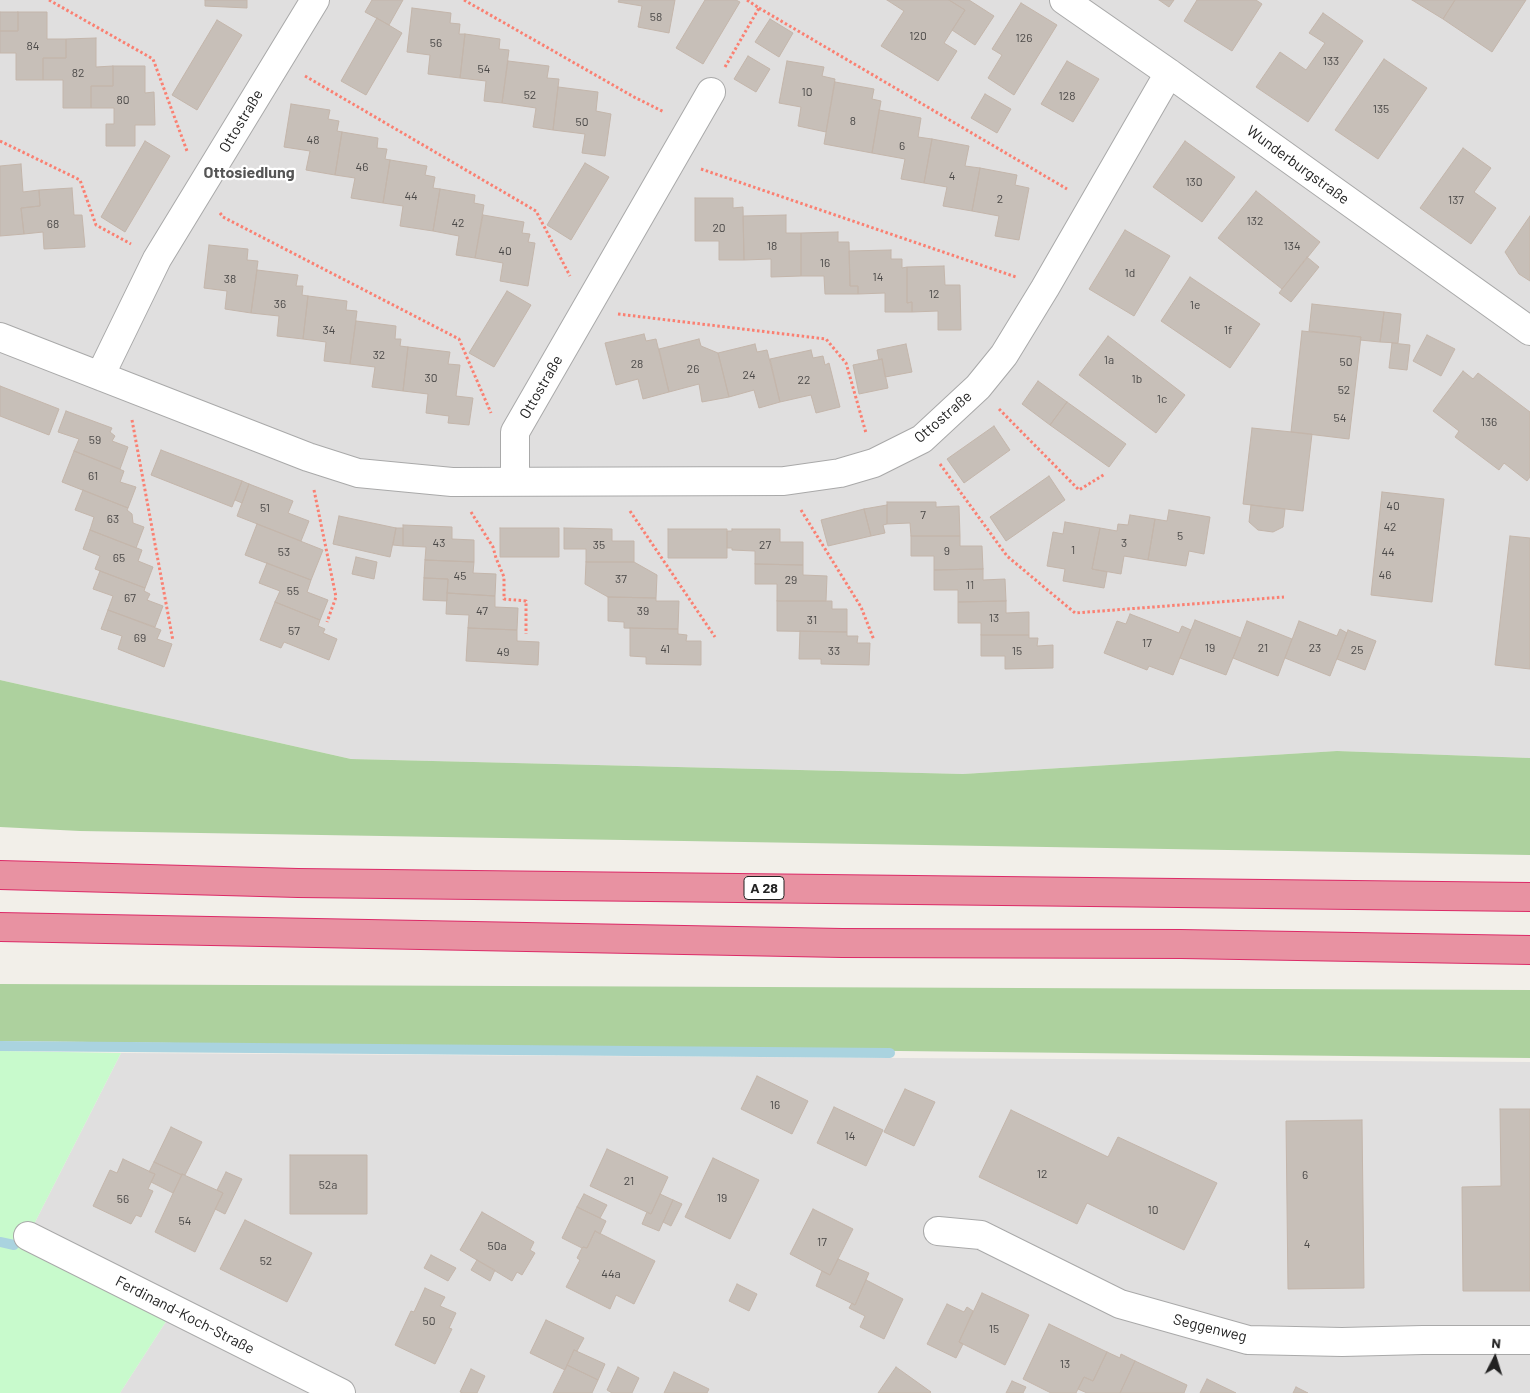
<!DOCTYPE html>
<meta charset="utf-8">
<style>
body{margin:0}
#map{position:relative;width:1530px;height:1393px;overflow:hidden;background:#f2efe9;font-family:Barlow,sans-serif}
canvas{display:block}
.north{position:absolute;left:1470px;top:1333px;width:50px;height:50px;-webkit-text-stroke:4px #fff;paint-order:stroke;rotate:5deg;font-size:14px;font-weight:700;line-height:20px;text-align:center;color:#222}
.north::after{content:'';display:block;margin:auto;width:18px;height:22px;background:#222;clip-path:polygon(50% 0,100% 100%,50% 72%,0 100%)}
</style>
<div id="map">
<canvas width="1530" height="1393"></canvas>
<div class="north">N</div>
</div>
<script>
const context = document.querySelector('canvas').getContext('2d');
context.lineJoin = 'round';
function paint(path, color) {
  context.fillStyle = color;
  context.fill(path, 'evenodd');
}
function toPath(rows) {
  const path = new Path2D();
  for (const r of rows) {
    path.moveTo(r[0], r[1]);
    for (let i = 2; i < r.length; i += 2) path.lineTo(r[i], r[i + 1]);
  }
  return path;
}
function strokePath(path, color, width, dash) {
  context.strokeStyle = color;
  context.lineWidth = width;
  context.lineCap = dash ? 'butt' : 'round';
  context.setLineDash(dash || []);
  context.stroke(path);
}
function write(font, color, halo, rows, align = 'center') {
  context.font = font + ' Barlow,sans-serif';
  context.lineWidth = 4.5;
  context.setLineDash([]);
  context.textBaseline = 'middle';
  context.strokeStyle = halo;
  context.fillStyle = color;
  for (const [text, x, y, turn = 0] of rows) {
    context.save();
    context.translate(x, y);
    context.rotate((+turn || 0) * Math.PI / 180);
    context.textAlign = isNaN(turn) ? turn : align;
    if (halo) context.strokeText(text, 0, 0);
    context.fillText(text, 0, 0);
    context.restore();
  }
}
const residential = toPath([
 [0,0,1530,0,1530,758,1337,751,963,774,351,759,0,680],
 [121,1053,1530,1062,1530,1393,120,1393,174,1309,28,1236]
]);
const forest = toPath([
 [0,680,351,759,963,774,1337,751,1530,758,1530,855,80,831,0,827],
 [0,984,1530,990,1530,1058,0,1041]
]);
const park = toPath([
 [0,1051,121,1053,28,1236,174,1309,120,1393,0,1393]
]);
const stream = toPath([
 [0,1046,890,1053],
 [0,1242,14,1245]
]);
const building = toPath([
 [205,0,247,0,247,8,205,6,205,0],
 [372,0,403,0,389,25,365,12,372,0],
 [619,0,675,0,669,33,638,27,642,6,618,2,619,0],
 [705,0,736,0,740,2,703,64,676,48,705,0],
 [887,0,949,0,965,10,944,43,957,51,938,81,881,46,904,11,887,0],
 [949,0,969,0,994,16,975,45,952,30,965,10,949,0],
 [1159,0,1174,0,1169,7,1159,0],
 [1197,0,1256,0,1262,4,1232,51,1184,21,1197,0],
 [1412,0,1455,0,1443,19,1412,0],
 [1455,0,1526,0,1492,52,1443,19,1455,0],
 [1021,3,1057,25,1014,95,988,78,1002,55,992,49,1021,3],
 [412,8,451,13,450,23,460,24,459,34,465,34,460,78,428,74,430,55,407,52,412,8],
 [0,12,18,12,18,31,0,31,0,12],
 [18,12,47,12,47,39,66,39,66,58,43,58,43,80,16,80,16,53,0,53,0,31,18,31,18,12],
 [1323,13,1363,41,1308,122,1256,87,1280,52,1306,70,1325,43,1309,33,1323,13],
 [377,18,402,33,366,95,341,81,377,18],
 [770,19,793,33,779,57,755,42,770,19],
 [217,20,242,35,197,110,172,95,217,20],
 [465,34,500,39,499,49,509,50,502,103,484,101,486,81,460,78,465,34],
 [96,38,96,67,113,66,113,86,91,86,91,108,63,108,63,80,43,80,43,58,66,58,66,39,96,38],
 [748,56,770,69,756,92,734,79,748,56],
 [1384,59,1427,88,1378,159,1335,130,1384,59],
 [508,61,549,66,547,78,559,79,553,130,533,127,536,108,502,103,508,61],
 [787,61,824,67,822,76,835,79,826,132,798,126,801,107,779,103,787,61],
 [1067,61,1099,79,1073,122,1041,104,1067,61],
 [113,66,145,66,145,93,154,92,155,125,135,125,135,146,106,146,106,124,114,124,114,108,91,108,91,86,113,86,113,66],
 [835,82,874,89,872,99,881,101,872,153,824,144,835,82],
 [558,87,598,92,596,111,611,114,605,156,582,153,585,134,553,130,558,87],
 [985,94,1011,109,997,133,971,118,985,94],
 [291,104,330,110,328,119,339,121,337,131,342,132,335,175,306,170,310,151,284,147,291,104],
 [879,110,921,118,918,137,932,139,924,183,901,179,905,159,872,153,879,110],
 [342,132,378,138,377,148,387,149,385,159,390,160,383,203,351,198,355,178,335,175,342,132],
 [932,139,969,146,965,166,980,168,972,211,943,206,947,187,924,183,932,139],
 [145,141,170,156,125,232,101,217,145,141],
 [1185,141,1235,177,1202,222,1153,187,1185,141],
 [1463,148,1491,168,1474,192,1496,208,1471,244,1420,208,1463,148],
 [390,160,427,166,425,175,435,177,433,188,440,189,433,231,400,226,403,206,383,203,390,160],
 [585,163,609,177,571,240,547,225,585,163],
 [21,164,23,192,39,190,40,206,21,208,24,234,0,236,0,166,21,164],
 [980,168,1017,175,1015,185,1029,188,1019,240,995,236,999,216,972,211,980,168],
 [72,188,74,215,82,215,85,247,44,249,43,232,24,234,21,208,40,206,39,190,72,188],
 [440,189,475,195,474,203,484,205,475,258,456,255,459,236,433,231,440,189],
 [1256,191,1320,242,1282,289,1218,238,1256,191],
 [695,198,733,198,733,208,743,207,744,260,719,260,719,241,695,241,695,198],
 [483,215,524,222,522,233,530,234,528,242,535,243,528,286,500,281,503,263,475,258,483,215],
 [786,215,786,233,801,233,801,276,771,277,771,259,744,260,743,216,786,215],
 [1530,216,1530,281,1519,274,1505,252,1530,216],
 [1125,230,1170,256,1134,316,1089,289,1125,230],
 [838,232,838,242,849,242,850,286,858,286,858,294,825,294,824,276,801,276,801,233,838,232],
 [209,245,248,249,247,260,258,261,251,313,225,309,227,291,204,288,209,245],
 [891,250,891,259,902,259,902,268,907,267,907,303,912,302,912,312,885,312,885,293,858,294,858,286,850,286,849,251,891,250],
 [1307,257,1319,267,1291,302,1279,293,1307,257],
 [944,266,945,285,960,285,961,330,938,330,938,311,912,312,912,302,907,303,907,267,944,266],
 [257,270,298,275,296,286,303,286,302,295,308,296,303,339,277,336,279,316,251,313,257,270],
 [1190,277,1260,324,1230,368,1161,321,1190,277],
 [507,291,531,305,494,367,469,353,507,291],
 [308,296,347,301,346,310,357,311,350,364,324,361,326,342,303,339,308,296],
 [1312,304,1384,312,1380,342,1360,340,1361,337,1309,331,1312,304],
 [1384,312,1401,314,1398,343,1380,342,1384,312],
 [356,321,396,326,395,339,401,339,400,346,408,347,403,391,372,387,375,367,350,364,356,321],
 [1302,331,1361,337,1349,439,1291,432,1302,331],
 [644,334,646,341,656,339,669,392,643,399,638,379,616,385,605,343,644,334],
 [1427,335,1455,349,1441,376,1413,361,1427,335],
 [1108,336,1185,395,1156,433,1079,375,1108,336],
 [699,339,701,346,718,353,729,397,702,402,699,384,669,392,659,349,699,339],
 [1392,343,1410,345,1407,370,1389,368,1392,343],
 [755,344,757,352,767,350,780,402,759,408,754,390,729,397,718,353,755,344],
 [906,344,912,372,885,377,882,359,879,360,877,350,906,344],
 [408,347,450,352,448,364,460,365,456,396,473,398,469,425,448,423,449,416,426,413,428,394,403,391,408,347],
 [811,350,813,358,823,356,825,365,829,363,840,407,816,413,811,395,780,402,770,359,811,350],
 [882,359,888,388,859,394,853,365,882,359],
 [1463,371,1473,379,1478,373,1530,412,1530,477,1527,481,1504,463,1499,470,1455,437,1459,431,1433,411,1463,371],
 [1038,381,1067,402,1050,425,1022,404,1038,381],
 [0,386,59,409,49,435,0,416,0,386],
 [1067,402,1126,444,1109,467,1050,425,1067,402],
 [66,411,112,428,110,432,115,436,112,441,128,447,120,469,74,451,79,439,58,432,66,411],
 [994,426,1010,450,964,483,947,459,994,426],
 [1252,428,1312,434,1303,511,1243,504,1252,428],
 [161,450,242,481,232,507,151,475,161,450],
 [74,451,124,471,120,482,136,487,128,508,62,482,74,451],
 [1049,476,1065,500,1006,541,990,517,1049,476],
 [242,481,249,484,242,503,235,500,242,481],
 [249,484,293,501,288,513,309,521,301,541,237,516,249,484],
 [83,490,128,508,127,510,132,514,133,523,144,527,136,548,90,530,94,517,75,510,83,490],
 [1382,492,1444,499,1432,602,1371,595,1382,492],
 [887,502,936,502,936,507,959,506,960,536,911,536,910,523,887,524,887,502],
 [887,505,887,524,883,525,885,533,871,536,864,509,887,505],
 [1251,505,1285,509,1283,527,1273,532,1258,530,1249,522,1251,505],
 [864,509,871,536,828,546,821,520,864,509],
 [1169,510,1210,517,1204,554,1189,551,1186,566,1148,560,1155,519,1167,521,1169,510],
 [1130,515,1155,519,1148,560,1124,556,1121,574,1092,569,1100,528,1117,531,1118,524,1128,525,1130,515],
 [339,516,396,528,390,557,333,544,339,516],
 [1065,522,1100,528,1092,569,1107,572,1104,588,1063,581,1065,569,1047,566,1053,532,1063,534,1065,522],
 [257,524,323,550,311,580,245,555,257,524],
 [403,525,452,527,452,539,474,540,474,562,425,560,426,547,403,546,403,525],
 [396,528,403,528,403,546,393,545,396,528],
 [500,528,559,528,559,557,500,557,500,528],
 [564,528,612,529,612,541,634,541,634,562,586,562,586,549,564,549,564,528],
 [668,529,727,529,727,558,668,558,668,529],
 [732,529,780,529,780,542,803,542,803,565,755,564,755,551,732,550,732,548,727,548,727,531,732,531,732,529],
 [90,530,142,550,138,561,153,567,145,588,95,569,100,556,83,549,90,530],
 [911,536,960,536,960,546,982,546,983,569,934,570,934,556,911,556,911,536],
 [1510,536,1530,538,1530,669,1495,665,1510,536],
 [356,557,377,562,374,579,352,574,356,557],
 [425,560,474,562,473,573,496,574,495,596,447,593,448,579,424,578,425,560],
 [586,562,634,562,657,575,656,598,608,597,585,584,586,562],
 [267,563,311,580,307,592,328,600,320,620,275,602,280,591,259,583,267,563],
 [755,564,803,565,803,575,827,576,826,601,777,601,777,584,755,584,755,564],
 [983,569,983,580,1005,579,1006,601,958,602,958,590,934,590,934,570,983,569],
 [100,571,145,588,144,591,150,594,147,600,163,606,155,627,108,610,113,596,93,589,100,571],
 [424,578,448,579,447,601,423,600,424,578],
 [447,593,495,596,495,607,518,608,517,630,468,628,469,615,446,614,447,593],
 [608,597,656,598,656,601,679,601,678,629,624,628,624,622,608,621,608,597],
 [777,601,832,601,832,609,847,609,847,632,777,631,777,601],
 [1006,601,1006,613,1029,612,1029,635,981,635,981,623,958,623,958,602,1006,601],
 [275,602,320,620,318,626,325,629,323,633,337,639,329,660,284,642,281,648,260,640,275,602],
 [108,610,161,630,157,639,172,644,164,667,118,649,122,636,101,629,108,610],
 [1130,614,1179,633,1182,626,1191,630,1173,675,1149,666,1147,670,1104,653,1117,621,1126,624,1130,614],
 [1195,620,1241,638,1226,675,1180,658,1195,620],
 [1247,621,1292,639,1278,676,1233,658,1247,621],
 [1299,621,1337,636,1340,629,1347,633,1330,676,1285,658,1299,621],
 [468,628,517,630,517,641,539,642,538,665,466,661,468,628],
 [630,628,678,629,678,634,687,635,686,641,701,641,701,665,646,664,646,657,630,656,630,628],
 [1348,630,1376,641,1365,670,1337,659,1348,630],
 [800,631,847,632,847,636,858,636,857,643,870,643,869,665,821,664,821,659,799,659,800,631],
 [981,635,1029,635,1029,638,1038,638,1037,646,1053,645,1053,668,1005,669,1005,656,981,656,981,635],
 [757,1076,808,1101,792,1134,741,1109,757,1076],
 [905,1089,935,1102,914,1146,884,1132,905,1089],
 [834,1107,883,1130,866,1166,817,1143,834,1107],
 [1500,1109,1530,1109,1530,1291,1463,1291,1462,1187,1501,1186,1500,1109],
 [1011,1110,1108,1157,1118,1137,1217,1183,1184,1250,1087,1203,1077,1224,979,1177,1011,1110],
 [1362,1120,1364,1288,1288,1289,1286,1121,1362,1120],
 [171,1127,202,1142,185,1175,182,1174,182,1175,154,1162,171,1127],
 [607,1149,668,1177,651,1214,590,1186,607,1149],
 [290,1155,367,1155,367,1214,290,1214,290,1155],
 [713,1158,759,1180,730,1239,685,1217,713,1158],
 [123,1159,155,1174,148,1189,153,1191,141,1217,136,1215,131,1224,93,1206,110,1170,117,1173,123,1159],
 [154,1162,182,1175,173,1193,151,1182,155,1174,149,1172,154,1162],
 [226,1172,242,1179,225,1214,215,1209,223,1193,217,1190,226,1172],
 [182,1174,223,1193,195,1252,155,1232,182,1174],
 [584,1194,607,1205,600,1218,577,1207,584,1194],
 [660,1194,673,1200,659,1231,642,1224,647,1212,651,1214,660,1194],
 [673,1200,682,1204,671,1226,663,1222,673,1200],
 [577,1207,606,1221,600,1234,595,1231,587,1248,583,1247,582,1248,562,1238,577,1207],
 [813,1209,853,1229,830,1275,790,1254,813,1209],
 [482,1212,534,1242,530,1250,535,1253,522,1275,517,1272,512,1281,460,1250,482,1212],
 [245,1220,312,1253,287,1302,220,1269,245,1220],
 [595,1231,655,1261,634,1304,616,1295,610,1309,566,1287,580,1260,577,1258,582,1248,583,1247,587,1248,595,1231],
 [431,1255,456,1268,448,1281,424,1268,431,1255],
 [838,1259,869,1273,855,1305,816,1286,822,1271,830,1275,838,1259],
 [477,1260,495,1270,490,1281,471,1270,477,1260],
 [866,1280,903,1299,884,1339,860,1327,865,1316,849,1308,852,1303,855,1305,866,1280],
 [737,1284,757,1294,749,1311,729,1301,737,1284],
 [425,1288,445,1297,440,1306,456,1313,449,1328,452,1329,435,1364,395,1345,411,1311,414,1312,425,1288],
 [982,1293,1029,1315,1005,1365,959,1342,982,1293],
 [947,1304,964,1312,967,1307,973,1311,959,1342,963,1344,956,1358,927,1344,947,1304],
 [546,1320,584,1338,577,1351,574,1350,565,1370,530,1353,546,1320],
 [1049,1324,1107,1352,1093,1381,1084,1377,1076,1393,1051,1393,1023,1379,1049,1324],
 [574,1350,605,1364,598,1380,567,1365,574,1350],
 [1107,1352,1120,1358,1121,1354,1135,1361,1120,1393,1087,1393,1078,1389,1084,1377,1093,1381,1107,1352],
 [1135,1361,1187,1385,1184,1393,1120,1393,1135,1361],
 [567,1365,598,1380,592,1393,553,1393,567,1365],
 [618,1367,639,1378,632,1393,612,1393,607,1390,618,1367],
 [896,1367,931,1392,930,1393,878,1393,896,1367],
 [471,1369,485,1376,477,1393,463,1393,460,1392,471,1369],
 [674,1372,709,1389,707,1393,664,1393,674,1372],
 [1207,1379,1236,1393,1200,1393,1207,1379],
 [1012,1381,1026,1387,1023,1393,1006,1393,1012,1381],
 [1296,1387,1308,1393,1293,1393,1296,1387]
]);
const path = toPath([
 [49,0,153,59,187,151],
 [464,0,634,97,664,112],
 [759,8,1067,189],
 [725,67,759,8,747,0],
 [305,76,536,211,570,276],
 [0,141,80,180,96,225,131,244],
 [701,169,1016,277],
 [220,213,223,217,459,339,491,413],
 [618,314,826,339,846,363,866,433],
 [999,409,1079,490,1105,474],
 [132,420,173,641],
 [940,464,1007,556,1075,613,1284,597],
 [314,490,336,597,327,622],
 [801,510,861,607,874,640],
 [630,511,715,637],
 [471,512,493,547,496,558,504,577,504,599,526,601,526,634]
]);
const street = toPath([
 [1064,0,1169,73,1530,331],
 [0,337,308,457,358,473,452,482,784,481,840,473,874,463,922,439,978,387,1004,355,1045,288,1169,73],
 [100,376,157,259,315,0],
 [515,482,515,432,711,92],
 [938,1231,981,1235,1120,1304,1248,1340,1342,1342,1423,1340,1530,1340],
 [28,1236,341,1393]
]);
const highway = toPath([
 [0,875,298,883,1530,897],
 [0,927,842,943,1181,944,1530,950]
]);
const numberNames = [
 ["58",656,17],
 ["120",918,36],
 ["126",1024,38],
 ["56",436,43],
 ["84",33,46],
 ["133",1331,61],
 ["54",484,69],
 ["82",78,73],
 ["10",807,92],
 ["52",530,95],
 ["128",1067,96],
 ["80",123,100],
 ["135",1381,109],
 ["8",853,121],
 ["50",582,122],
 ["48",313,140],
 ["6",902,146],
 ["46",362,167],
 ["4",952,176],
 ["130",1194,182],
 ["44",411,196],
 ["2",1000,199],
 ["137",1456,200],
 ["132",1255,221],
 ["42",458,223],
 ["68",53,224],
 ["20",719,228],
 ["18",772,246],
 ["134",1292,246],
 ["40",505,251],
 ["16",825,263],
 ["1d",1130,273],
 ["14",878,277],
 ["38",230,279],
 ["12",934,294],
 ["36",280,304],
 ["1e",1195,305],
 ["34",329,330],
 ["1f",1228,330],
 ["32",379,355],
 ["1a",1109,360],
 ["50",1346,362],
 ["28",637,364],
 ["26",693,369],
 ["24",749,375],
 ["30",431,378],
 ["1b",1137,379],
 ["22",804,380],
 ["52",1344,390],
 ["1c",1162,399],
 ["54",1340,418],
 ["136",1489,422],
 ["59",95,440],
 ["61",93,476],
 ["40",1393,506],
 ["51",265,508],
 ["7",923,515],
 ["63",113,519],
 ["42",1390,527],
 ["5",1180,536],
 ["43",439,543],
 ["3",1124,543],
 ["35",599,545],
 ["27",765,545],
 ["1",1073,550],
 ["9",947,551],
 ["53",284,552],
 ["44",1388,552],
 ["65",119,558],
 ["46",1385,575],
 ["45",460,576],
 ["37",621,579],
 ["29",791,580],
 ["11",970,585],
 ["55",293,591],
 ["67",130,598],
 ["47",482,611],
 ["39",643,611],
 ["13",994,618],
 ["31",812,620],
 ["57",294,631],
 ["69",140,638],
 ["17",1147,643],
 ["19",1210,648],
 ["21",1263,648],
 ["23",1315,648],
 ["41",665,649],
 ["25",1357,650],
 ["33",834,651],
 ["15",1017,651],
 ["49",503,652],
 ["16",775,1105],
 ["14",850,1136],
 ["12",1042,1174],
 ["6",1305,1175],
 ["21",629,1181],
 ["52a",328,1185],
 ["19",722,1198],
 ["56",123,1199],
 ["10",1153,1210],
 ["54",185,1221],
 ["17",822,1242],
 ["4",1307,1244],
 ["50a",497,1246],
 ["52",266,1261],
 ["44a",611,1274],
 ["50",429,1321],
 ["15",994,1329],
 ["13",1065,1364]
];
const shields = [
 [764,888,40]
];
const shieldNames = [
 ["A 28",764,888]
];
const streetNames = [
 ["Ottostraße",241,121,-59],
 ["Wunderburgstraße",1298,165,36],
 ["Ottostraße",541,387,-60],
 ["Ottostraße",943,417,-41],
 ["Ferdinand-Koch-Straße",185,1315,27],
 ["Seggenweg",1210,1328,14]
];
const neighbourhoodNames = [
 ["Ottosiedlung",249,173]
];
paint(residential, '#e0dfdf');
paint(forest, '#add19e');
paint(park, '#c8facc');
strokePath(stream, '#aad3df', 10);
paint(building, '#c7bfb8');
strokePath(building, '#c4b6ab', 1);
strokePath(street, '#a9a9a9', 30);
strokePath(highway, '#dc2a67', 30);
strokePath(path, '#fa8072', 3, [2.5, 2.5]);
strokePath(street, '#fff', 28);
strokePath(highway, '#e892a2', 28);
write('12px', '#4b4948', null, numberNames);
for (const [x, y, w] of shields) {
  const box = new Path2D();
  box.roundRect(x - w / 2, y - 11.5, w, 23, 4);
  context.fillStyle = '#fff';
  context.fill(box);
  strokePath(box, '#222', 1);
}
write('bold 14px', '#222', null, shieldNames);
write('15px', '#222', '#fff', streetNames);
write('bold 16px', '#555', '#fff', neighbourhoodNames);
</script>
